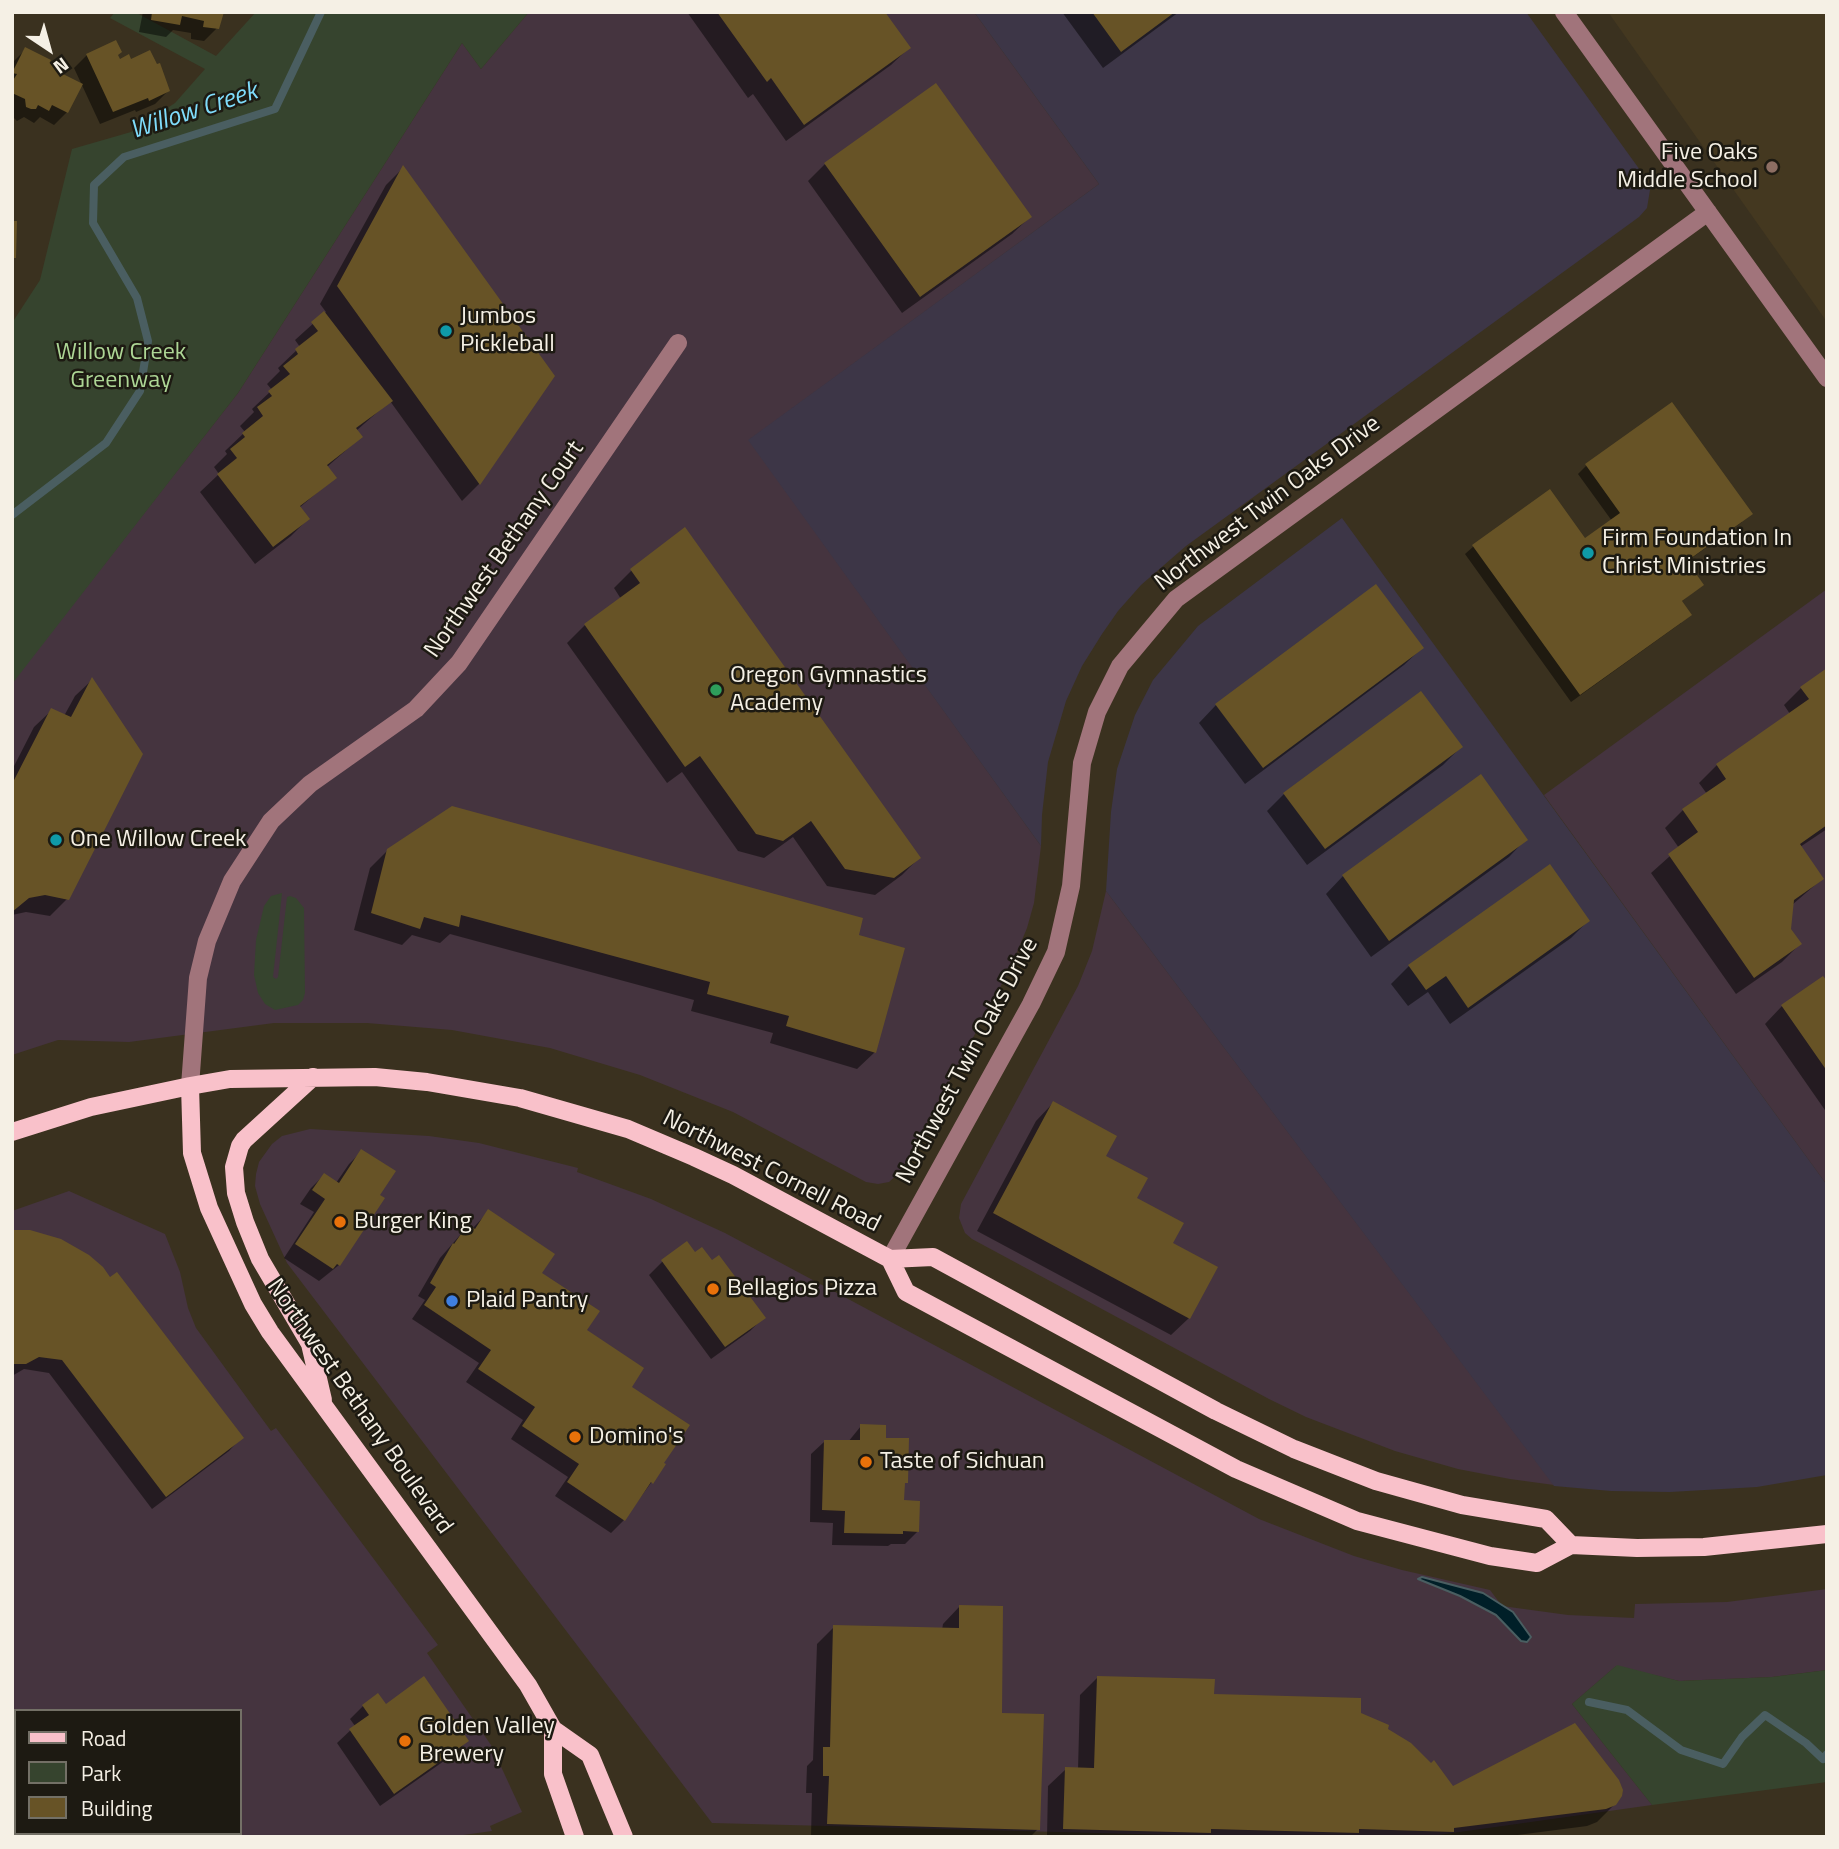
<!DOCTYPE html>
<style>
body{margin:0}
#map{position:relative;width:1839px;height:1849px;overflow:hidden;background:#3a311f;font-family:"Titillium Web",sans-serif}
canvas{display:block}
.frame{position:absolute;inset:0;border:14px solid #f5f0e5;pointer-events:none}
.legend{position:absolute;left:14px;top:1709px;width:228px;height:126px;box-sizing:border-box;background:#1d1a12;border:2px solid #737066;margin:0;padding:9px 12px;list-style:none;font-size:21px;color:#f5f0e5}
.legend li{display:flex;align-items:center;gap:14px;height:35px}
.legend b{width:35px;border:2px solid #737066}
.north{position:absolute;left:14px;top:14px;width:70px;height:70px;-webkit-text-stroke:5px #1d1a12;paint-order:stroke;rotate:144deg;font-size:19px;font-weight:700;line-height:28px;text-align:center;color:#f5f0e5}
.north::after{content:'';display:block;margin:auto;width:24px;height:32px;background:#f5f0e5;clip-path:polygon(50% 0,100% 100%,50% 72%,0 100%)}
</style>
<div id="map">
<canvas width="1839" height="1849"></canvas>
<div class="frame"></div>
<ul class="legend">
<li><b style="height:9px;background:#f9c1ca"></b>Road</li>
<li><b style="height:19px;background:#36442e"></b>Park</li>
<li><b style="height:19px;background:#675326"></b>Building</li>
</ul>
<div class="north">N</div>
</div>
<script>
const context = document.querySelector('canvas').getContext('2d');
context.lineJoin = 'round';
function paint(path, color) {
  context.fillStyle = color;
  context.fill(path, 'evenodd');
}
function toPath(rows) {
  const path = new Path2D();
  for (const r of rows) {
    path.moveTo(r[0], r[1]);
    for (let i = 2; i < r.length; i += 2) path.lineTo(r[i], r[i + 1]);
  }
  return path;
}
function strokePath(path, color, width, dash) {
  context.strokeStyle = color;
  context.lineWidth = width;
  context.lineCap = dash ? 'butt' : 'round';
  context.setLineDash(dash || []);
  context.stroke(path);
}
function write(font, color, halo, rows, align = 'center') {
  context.font = font + ' "Titillium Web",sans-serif';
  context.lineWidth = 5;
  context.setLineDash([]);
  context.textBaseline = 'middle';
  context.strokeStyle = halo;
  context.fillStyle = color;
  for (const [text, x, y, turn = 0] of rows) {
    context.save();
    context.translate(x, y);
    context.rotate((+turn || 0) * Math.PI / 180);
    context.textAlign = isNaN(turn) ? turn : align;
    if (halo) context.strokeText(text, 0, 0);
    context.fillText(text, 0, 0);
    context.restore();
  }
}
const commercial = toPath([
 [529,12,974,12,1099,184,749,440,1041,846,1034,903,1027,928,1010,969,901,1171,889,1182,878,1184,866,1182,733,1112,640,1075,550,1048,452,1030,367,1023,274,1023,129,1042,58,1040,12,1055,13,681,238,393,462,43,481,69],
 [1827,589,1827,1185,1544,795],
 [1106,891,1554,1485,1510,1479,1458,1469,1395,1451,1306,1417,1269,1399,972,1239,965,1233,959,1218,961,1204,1078,986,1092,951],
 [310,1129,429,1136,479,1143,578,1168,577,1172,651,1199,725,1233,1259,1519,1354,1556,1402,1570,1490,1590,1502,1606,1568,1615,1634,1618,1635,1604,1727,1602,1827,1589,1827,1670,1772,1677,1679,1681,1616,1666,1572,1704,1652,1805,1424,1837,1250,1837,712,1823,287,1263,260,1204,255,1186,256,1174,259,1162,272,1144,282,1136],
 [69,1191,165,1234,180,1272,188,1308,196,1328,271,1431,276,1428,438,1645,427,1653,491,1745,522,1812,490,1826,492,1831,449,1837,12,1837,12,1211],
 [16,1711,240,1711,240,1833,16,1833]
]);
const industrial = toPath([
 [974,12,1526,12,1645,177,1650,190,1647,208,1639,217,1186,546,1141,585,1118,611,1102,634,1082,666,1066,701,1048,762,1042,815,1041,846,748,440,1099,184],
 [1342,518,1827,1185,1827,1475,1757,1487,1670,1492,1611,1491,1554,1486,1106,891,1111,812,1117,769,1135,715,1153,680,1198,626]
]);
const built = toPath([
 [1608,12,1827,12,1827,322]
]);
const green = toPath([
 [115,12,135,12,216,56,256,12,529,12,481,69,462,43,238,393,12,684,12,323,40,280,72,149,131,132,175,103,205,69,110,18],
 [282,893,273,977,276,979,278,977,287,897,290,896,296,898,304,908,305,993,303,1000,298,1005,275,1010,265,1004,258,993,254,975,256,940,264,906,271,896],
 [1617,1665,1679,1681,1772,1677,1827,1670,1827,1782,1652,1805,1572,1704]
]);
const water = toPath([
 [1422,1577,1483,1593,1513,1612,1531,1637,1527,1642,1521,1641,1496,1615,1460,1596,1418,1579,1422,1577]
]);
const shadow = toPath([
 [143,12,222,12,217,28,204,41,191,39,191,33,173,30,166,37,139,32],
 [687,12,883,12,909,48,891,65,786,141,753,94,748,98],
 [1062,12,1179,12,1103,68],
 [115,42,119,61,130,61,168,91,155,104,136,112,135,110,100,124,74,68,87,55],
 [26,49,55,71,67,112,54,125,40,117,34,123,24,117,17,121,12,116,12,63],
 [825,164,1030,217,1012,234,902,313,808,181],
 [403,168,552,376,479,484,462,501,390,401,356,431,361,437,327,467,334,478,299,508,308,519,291,536,255,564,200,492,219,474,214,467,227,454,225,451,245,432,240,426,254,412,252,409,272,390,267,384,280,371,278,368,300,347,295,340,326,312,320,304,386,185],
 [1586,466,1742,522,1686,562,1702,585,1681,602,1681,623,1571,702,1465,554,1474,546,1585,541,1612,521,1578,474],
 [684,529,919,858,902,875,875,895,827,886,793,837,764,858,738,851,682,772,667,783,567,643,585,625,621,599,614,588,631,571],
 [1422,648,1404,665,1245,784,1199,723,1216,705],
 [1827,670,1827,829,1800,847,1822,879,1792,905,1789,929,1800,944,1782,962,1736,994,1651,873,1679,848,1665,828,1683,810,1707,794,1699,783,1717,765,1790,714,1784,705,1801,688],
 [92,680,67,899,50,916,26,912,12,915,12,770,34,727,52,710,64,716,75,696],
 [1461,747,1443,765,1307,865,1267,811,1284,794],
 [1480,777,1526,839,1509,857,1371,957,1326,894,1343,876],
 [388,850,857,936,875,1052,857,1069,770,1043,773,1033,691,1011,694,1000,450,934,440,943,412,935,402,945,354,930,370,868],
 [1550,866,1588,921,1571,938,1450,1024,1428,992,1408,1006,1391,984,1409,966],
 [1827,984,1827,1113,1765,1024,1782,1006],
 [1053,1103,1104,1156,1171,1244,1189,1318,1171,1335,977,1231,1036,1121],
 [362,1151,339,1265,319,1281,284,1258,314,1212,300,1204,311,1188,324,1175,336,1183,349,1164],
 [488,1212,629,1387,664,1465,624,1520,611,1533,555,1496,568,1477,511,1439,523,1420,466,1382,479,1363,412,1319,425,1300,418,1296,440,1258,468,1226,472,1229],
 [12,1232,241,1438,229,1451,152,1509,49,1373,24,1369,12,1376],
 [687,1244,695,1254,763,1318,750,1331,711,1359,649,1275,662,1262],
 [861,1426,884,1439,903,1485,902,1502,918,1531,905,1544,891,1544,888,1546,832,1545,833,1523,810,1522,811,1454,824,1442,848,1442],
 [960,1606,1038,1829,1030,1837,811,1837,812,1793,806,1793,807,1766,813,1760,817,1644,834,1627,942,1630,943,1624],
 [1098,1677,1212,1696,1359,1714,1385,1729,1452,1788,1615,1804,1597,1822,1587,1826,1502,1837,1047,1837,1048,1786,1066,1769,1078,1769,1080,1695],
 [363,1706,385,1706,467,1741,454,1754,380,1806,337,1743,355,1726,350,1719]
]);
const stream = toPath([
 [12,515,106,443,140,391,148,341,137,298,93,223,94,185,124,157,275,109,321,12],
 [1589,1702,1627,1710,1681,1750,1723,1764,1742,1737,1765,1715,1806,1743,1823,1759,1827,1754]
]);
const building = toPath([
 [152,12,224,12,219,29,203,27,204,21,182,16,180,25,151,20],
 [717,12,885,12,911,48,804,125,771,78,767,82],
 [1092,12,1175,12,1121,52],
 [116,40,122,52,118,55,120,59,129,54,131,59,150,50,157,64,160,63,170,91,149,101,148,98,113,112,86,54],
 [25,47,51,60,50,62,60,67,57,71,83,84,68,113,52,105,49,111,38,105,36,109,31,109,26,107,25,99,12,93,12,82,17,74,12,73],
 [936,83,1032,217,920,297,824,163],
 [403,165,555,376,480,485,337,286],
 [12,221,17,221,16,258,12,258],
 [324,311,393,401,356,428,363,437,327,465,337,478,300,506,310,519,273,547,217,474,237,458,230,449,245,437,242,433,263,416,257,407,272,396,268,391,290,374,283,366,298,354,295,349,318,331,311,322],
 [1672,402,1753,514,1687,561,1704,585,1682,601,1692,615,1580,695,1472,545,1550,489,1585,538,1620,513,1585,464],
 [685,527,921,858,894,878,845,869,811,821,783,841,756,834,700,756,685,767,584,624,640,583,630,569],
 [1376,584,1424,648,1263,768,1215,704],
 [1827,668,1827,825,1800,844,1824,879,1794,900,1791,929,1802,944,1754,978,1668,854,1698,832,1682,809,1726,779,1716,764,1809,699,1800,687],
 [92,677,143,754,69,900,45,895,29,898,12,912,12,784,51,708,71,717],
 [1421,691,1463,747,1325,849,1283,793],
 [1481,774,1528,840,1389,941,1342,875],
 [452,806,863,918,859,935,905,948,876,1053,786,1026,789,1016,707,994,710,982,461,915,459,927,424,917,420,929,371,913,387,849],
 [1550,864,1590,921,1468,1008,1446,976,1426,990,1408,965],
 [1823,976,1827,981,1827,1071,1781,1005],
 [1053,1101,1117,1136,1106,1156,1148,1178,1137,1198,1184,1223,1173,1243,1218,1267,1190,1319,993,1213],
 [361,1149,396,1171,380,1195,385,1198,340,1266,337,1264,333,1269,295,1244,325,1199,312,1190,324,1173,339,1183],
 [488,1209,555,1254,542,1273,600,1311,587,1330,644,1368,632,1387,690,1425,664,1463,666,1464,653,1484,651,1482,625,1521,567,1482,579,1464,522,1426,535,1407,478,1369,491,1350,424,1305,436,1287,430,1283,453,1243,454,1244,468,1224,475,1229],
 [12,1230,30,1230,61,1239,89,1255,103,1267,110,1277,117,1272,244,1438,166,1497,62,1360,39,1357,26,1364,12,1364],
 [687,1241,695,1252,702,1247,712,1260,719,1255,766,1318,725,1347,661,1260],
 [860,1424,886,1425,886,1438,909,1438,908,1483,905,1483,904,1500,920,1501,919,1532,903,1531,903,1534,844,1533,845,1511,822,1510,824,1440,860,1440],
 [959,1605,1003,1606,1002,1713,1044,1714,1040,1830,827,1824,829,1776,823,1776,823,1747,830,1747,833,1625,959,1628],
 [424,1676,469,1741,394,1794,349,1729,369,1715,362,1705,378,1693,386,1704],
 [1097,1676,1215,1679,1214,1694,1361,1698,1361,1713,1389,1725,1388,1729,1411,1743,1431,1763,1434,1760,1453,1786,1575,1723,1619,1780,1623,1790,1622,1796,1616,1805,1606,1809,1454,1828,1454,1832,1359,1829,1359,1833,1211,1829,1211,1833,1063,1829,1065,1767,1094,1768]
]);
const minor = toPath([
 [1564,12,1827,378],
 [190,1086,198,978,207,941,232,881,271,821,310,784,416,709,459,663,678,343],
 [890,1259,1031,1004,1056,952,1071,886,1082,763,1097,712,1120,666,1176,599,1708,212]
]);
const major = toPath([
 [313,1077,244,1140,240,1146,234,1167,236,1193,245,1222,260,1259,310,1344,323,1400],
 [190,1086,192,1153,209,1208,253,1304,270,1332,528,1685,553,1729,590,1755,624,1837],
 [12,1132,91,1107,190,1086,230,1079,375,1077,427,1082,520,1098,628,1129,694,1157,733,1175,890,1259,933,1257,1216,1411,1294,1449,1376,1481,1462,1505,1546,1519,1571,1545],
 [890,1259,906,1292,1236,1469,1357,1521,1490,1556,1537,1563,1571,1545,1637,1548,1704,1547,1827,1534],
 [553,1729,553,1774,575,1837]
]);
const markers = [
 [1772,167,7,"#8d6e63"],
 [446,331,7,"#0f9aa8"],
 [1588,553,7,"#0f9aa8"],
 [716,690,7,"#2e9e5b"],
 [56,840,7,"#0f9aa8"],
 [340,1222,7,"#e8710a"],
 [713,1289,7,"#e8710a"],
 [452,1301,7,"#3f7fe0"],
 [575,1437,7,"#e8710a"],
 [866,1462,7,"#e8710a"],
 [405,1741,7,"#e8710a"]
];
const poiNames = [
 ["Five Oaks",1758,153,"right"],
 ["Middle School",1758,181,"right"],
 ["Jumbos",460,317],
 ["Pickleball",460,345],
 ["Firm Foundation In",1602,539],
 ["Christ Ministries",1602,567],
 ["Oregon Gymnastics",730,676],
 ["Academy",730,704],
 ["One Willow Creek",70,840],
 ["Burger King",354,1222],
 ["Bellagios Pizza",727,1289],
 ["Plaid Pantry",466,1301],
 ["Domino's",589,1437],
 ["Taste of Sichuan",880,1462],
 ["Golden Valley",419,1727],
 ["Brewery",419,1755]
];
const parkNames = [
 ["Willow Creek",121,353],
 ["Greenway",121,381]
];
const streetNames = [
 ["Northwest Twin Oaks Drive",1268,504,-37],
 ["Northwest Bethany Court",505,550,-55],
 ["Northwest Twin Oaks Drive",968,1061,-62],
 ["Northwest Cornell Road",771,1172,27],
 ["Northwest Bethany Boulevard",359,1407,55]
];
const waterNames = [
 ["Willow Creek",194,112,-18]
];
paint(commercial, '#45343f');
paint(industrial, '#3d3647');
paint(built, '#443820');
paint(green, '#36442e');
paint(water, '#001f28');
strokePath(water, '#4a5e61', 2);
paint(shadow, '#0007');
strokePath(stream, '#4a5e61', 8);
paint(building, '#675326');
strokePath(minor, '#a1747b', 18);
strokePath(major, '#f9c1ca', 18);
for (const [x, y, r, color] of markers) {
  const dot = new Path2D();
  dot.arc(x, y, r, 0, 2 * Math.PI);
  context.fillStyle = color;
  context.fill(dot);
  strokePath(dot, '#1d1a12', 2.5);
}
write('24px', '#f5f0e5', '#1d1a12', poiNames, 'left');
write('24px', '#add695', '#1d1a12', parkNames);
write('24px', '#f5f0e5', '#1d1a12', streetNames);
write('italic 26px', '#7fdcfb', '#1d1a12', waterNames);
</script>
